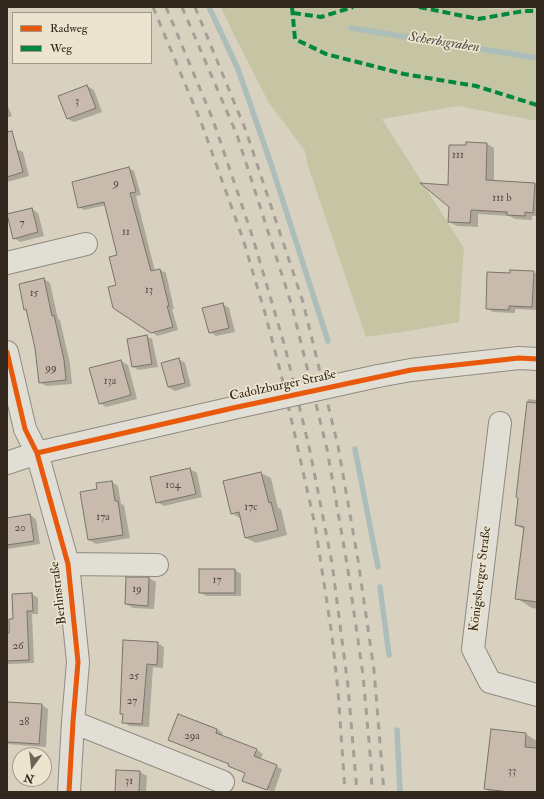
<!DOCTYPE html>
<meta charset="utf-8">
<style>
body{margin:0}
#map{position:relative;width:544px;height:799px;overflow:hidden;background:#d8d1c0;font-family:"IM FELL Double Pica",serif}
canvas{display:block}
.frame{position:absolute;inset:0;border:8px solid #32271d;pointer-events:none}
.legend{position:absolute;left:12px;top:12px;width:140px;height:52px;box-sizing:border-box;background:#ede4cf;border:1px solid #a29888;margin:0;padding:5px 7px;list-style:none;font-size:12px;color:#32271d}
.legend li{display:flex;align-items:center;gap:8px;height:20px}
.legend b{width:20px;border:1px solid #a29888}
.north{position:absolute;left:12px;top:747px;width:40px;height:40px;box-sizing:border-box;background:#ede4cf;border:1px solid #a29888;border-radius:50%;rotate:195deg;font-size:11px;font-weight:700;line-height:16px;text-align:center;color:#32271d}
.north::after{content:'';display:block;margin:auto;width:14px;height:18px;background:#6c6256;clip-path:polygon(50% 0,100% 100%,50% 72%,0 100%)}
</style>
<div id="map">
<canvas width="544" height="799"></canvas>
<div class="frame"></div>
<ul class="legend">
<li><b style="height:5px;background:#e8590c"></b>Radweg</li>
<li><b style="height:5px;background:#00873e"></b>Weg</li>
</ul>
<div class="north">N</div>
</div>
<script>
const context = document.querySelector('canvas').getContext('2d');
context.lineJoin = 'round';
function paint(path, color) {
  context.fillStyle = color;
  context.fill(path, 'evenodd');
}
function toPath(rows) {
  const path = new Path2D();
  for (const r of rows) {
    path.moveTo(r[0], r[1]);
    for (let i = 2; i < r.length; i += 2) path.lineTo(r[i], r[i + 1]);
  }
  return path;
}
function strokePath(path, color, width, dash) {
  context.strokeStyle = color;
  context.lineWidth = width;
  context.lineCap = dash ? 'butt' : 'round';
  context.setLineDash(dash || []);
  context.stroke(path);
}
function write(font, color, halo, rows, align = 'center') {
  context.font = font + ' "IM FELL Double Pica",serif';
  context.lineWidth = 3.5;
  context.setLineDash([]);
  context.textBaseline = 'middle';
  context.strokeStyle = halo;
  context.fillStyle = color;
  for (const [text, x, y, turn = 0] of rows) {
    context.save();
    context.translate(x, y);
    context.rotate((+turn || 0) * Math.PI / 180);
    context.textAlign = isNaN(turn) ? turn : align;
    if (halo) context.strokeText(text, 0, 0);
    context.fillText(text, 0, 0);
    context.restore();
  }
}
const green = toPath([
 [221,7,459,7,509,10,510,7,537,7,537,121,458,106,382,119,464,248,459,322,409,331,366,337,307,163,305,151,269,103,235,37]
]);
const shadow = toPath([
 [87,86,94,90,102,112,74,122,68,119],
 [7,104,12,116,7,118],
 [487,144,494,148,494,182,537,184,537,216,532,216,532,220,515,219,509,216,478,214,478,227,457,226,449,222,449,186],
 [16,149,23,152,29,176,7,182,7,151],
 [129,168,134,171,141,195,136,196,155,271,160,270,166,273,174,309,172,309,178,330,157,336,152,332,117,286,118,256,106,205,84,210,79,207],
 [32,209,38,213,44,236,20,242,14,238],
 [511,271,537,273,537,310,515,309,515,313,493,312,487,308,511,274],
 [44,279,50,283,58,319,60,320,70,364,72,384,46,386,40,382,36,348,27,310,25,309],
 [223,304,229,308,235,332,216,336,210,332],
 [146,336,152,339,158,367,139,370,133,367,128,339],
 [179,359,185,363,191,386,175,391,168,387],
 [121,361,128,365,137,399,106,407,100,403],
 [528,399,537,400,537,609,532,608,516,598,524,529,516,525,519,498,517,497],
 [190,469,197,473,202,497,164,506,157,502],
 [261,473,271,478,278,508,281,509,287,535,256,543,246,538,241,519,232,513],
 [112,482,118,486,121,504,124,505,130,538,96,544,89,540,98,490],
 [30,515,36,519,40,544,7,549,7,519],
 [235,570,241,574,241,596,206,596,200,592],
 [127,578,149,578,156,582,154,609,133,608,126,604],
 [32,594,38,598,38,614,32,614,34,663,8,664,7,634,10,634,14,620,13,595],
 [157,643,164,647,163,668,153,667,149,727,130,726,123,722,124,715,121,714],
 [7,703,42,705,48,709,46,747,7,744],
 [179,715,217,729,223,733,221,737,257,750,263,754,260,760,282,769,274,792,249,784,243,781,246,773,230,766,230,764,169,740],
 [492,730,526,734,537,741,537,792,491,792,485,789],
 [117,771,140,772,147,776,146,792,116,792]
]);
const stream = toPath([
 [209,7,238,69,271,164,328,341],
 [351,28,537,58],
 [355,449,378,567],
 [380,587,389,655],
 [397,730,400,792]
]);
const building = toPath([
 [87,85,96,108,67,119,58,96,87,85],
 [12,131,23,172,7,177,7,132,12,131],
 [466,142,487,143,486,180,535,183,533,213,525,212,525,216,507,215,507,212,471,210,470,223,448,222,449,207,420,183,448,185,449,145,466,145,466,142],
 [129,167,136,192,130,193,151,271,160,269,169,306,167,306,173,327,151,333,113,308,108,287,116,285,109,257,117,255,104,202,78,208,72,182,129,167],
 [32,208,38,232,13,239,7,214,32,208],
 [510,270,534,271,532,307,509,306,509,310,486,309,487,272,510,273,510,270],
 [44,278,52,316,54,315,64,360,66,380,39,383,35,348,26,309,24,310,19,284,44,278],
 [223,303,229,328,209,333,202,308,223,303],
 [147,335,152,364,132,367,127,339,147,335],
 [179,358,185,383,168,387,161,363,179,358],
 [121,360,131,395,99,404,89,368,121,360],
 [527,402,537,403,537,602,515,599,524,527,515,525,518,498,516,497,527,402],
 [190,468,196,494,156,503,150,477,190,468],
 [261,472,269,503,271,502,278,530,245,538,239,512,231,514,223,481,261,472],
 [112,481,115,501,118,501,123,535,88,540,80,492,97,489,96,483,112,481],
 [30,514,34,541,7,545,7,518,30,514],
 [199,569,235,569,235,593,199,593,199,569],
 [126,577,149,577,148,606,125,604,126,577],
 [32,593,33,611,27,611,29,660,7,661,7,633,9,633,9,619,13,619,12,594,32,593],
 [123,640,158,642,157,665,147,664,142,724,122,723,123,714,120,714,123,640],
 [7,702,42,704,39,744,7,742,7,702],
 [178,714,217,729,216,733,257,749,254,756,277,765,267,790,242,781,245,773,228,766,229,764,168,740,178,714],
 [491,729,526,733,525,747,537,748,537,792,510,792,484,789,491,729],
 [116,770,140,771,139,792,115,792,116,770]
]);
const minor = toPath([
 [7,263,86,244],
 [7,352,25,429,37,453,68,564,78,662,73,722,69,792],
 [378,376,411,370,519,358,537,359],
 [500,423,473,649,490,682,537,695],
 [7,463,37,453,233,408],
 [68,564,157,565],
 [73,722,223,782]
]);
const rail = toPath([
 [153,7,201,122,243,239,265,313,282,378,315,525,324,583,332,636,338,690,345,792],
 [166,7,213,120,252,235,285,347,310,451,332,563,348,686,357,792],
 [182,7,237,135,292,306,327,449,347,564,363,675,371,764,372,792],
 [195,7,246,131,303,302,338,446,358,560,374,670,384,792]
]);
const minorBridge = toPath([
 [233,408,378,376]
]);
const quiet = toPath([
 [292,7,295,39,326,54,404,74,476,86,537,105],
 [419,7,478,19,524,11,537,11],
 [293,13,321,17,353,7]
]);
const cycleway = toPath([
 [7,352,25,429,37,453,68,564,78,662,73,722,69,792],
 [37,453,233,408,411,370,519,358,537,359]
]);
const numberNames = [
 ["3",77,102],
 ["111",458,156],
 ["9",116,184],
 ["111 b",502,199],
 ["7",22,224],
 ["11",126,233],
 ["13",149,291],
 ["15",34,294],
 ["99",51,369],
 ["13a",110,382],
 ["104",173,486],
 ["17c",251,508],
 ["17a",103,518],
 ["20",20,529],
 ["17",217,581],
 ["19",137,590],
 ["26",18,647],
 ["25",134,677],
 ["27",132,702],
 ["28",24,723],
 ["29a",192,737],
 ["33",512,772],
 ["31",129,782]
];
const streetNames = [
 ["Cadolzburger Straße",283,386,-12],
 ["Königsberger Straße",481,579,-83],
 ["Berlinstraße",59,593,-97]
];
const waterNames = [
 ["Scherbsgraben",444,43,9]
];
paint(green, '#c6c5a3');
paint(shadow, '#0003');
strokePath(stream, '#acbeba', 5.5);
paint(building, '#c8baad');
strokePath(building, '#79746a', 1);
strokePath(minor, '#908b80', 24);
strokePath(minor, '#e1ded5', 22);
strokePath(rail, '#a39f97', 3, [7, 7]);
strokePath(minorBridge, '#908b80', 24, []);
strokePath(minorBridge, '#e1ded5', 22);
strokePath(quiet, '#00873e', 4, [8, 4]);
strokePath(cycleway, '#e8590c', 5);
write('11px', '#584c42', null, numberNames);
write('13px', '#32271d', '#ede4cf', streetNames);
write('italic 14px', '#4c4b44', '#ede4cf', waterNames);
</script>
